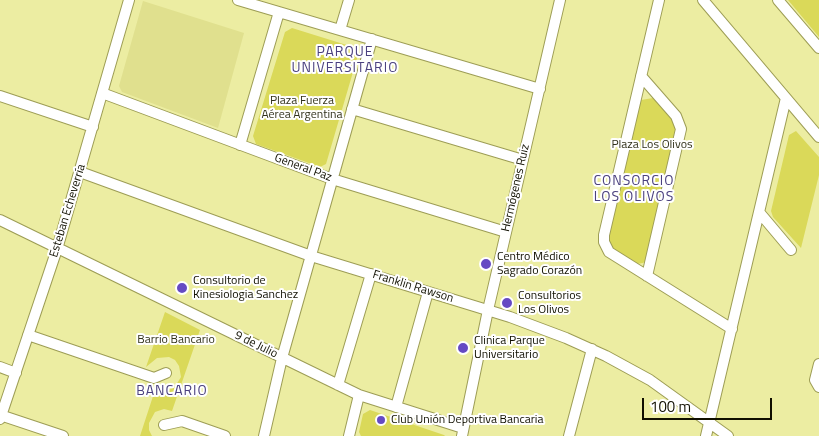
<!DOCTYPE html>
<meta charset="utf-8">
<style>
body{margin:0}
#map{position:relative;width:819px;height:436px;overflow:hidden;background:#eceda2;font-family:"Titillium Web",sans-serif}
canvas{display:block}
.scale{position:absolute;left:642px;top:398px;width:130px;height:22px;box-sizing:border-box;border:2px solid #100f00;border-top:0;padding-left:6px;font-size:15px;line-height:18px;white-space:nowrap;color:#100f00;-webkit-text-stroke:4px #fff;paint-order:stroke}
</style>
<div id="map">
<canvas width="819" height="436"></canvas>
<div class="scale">100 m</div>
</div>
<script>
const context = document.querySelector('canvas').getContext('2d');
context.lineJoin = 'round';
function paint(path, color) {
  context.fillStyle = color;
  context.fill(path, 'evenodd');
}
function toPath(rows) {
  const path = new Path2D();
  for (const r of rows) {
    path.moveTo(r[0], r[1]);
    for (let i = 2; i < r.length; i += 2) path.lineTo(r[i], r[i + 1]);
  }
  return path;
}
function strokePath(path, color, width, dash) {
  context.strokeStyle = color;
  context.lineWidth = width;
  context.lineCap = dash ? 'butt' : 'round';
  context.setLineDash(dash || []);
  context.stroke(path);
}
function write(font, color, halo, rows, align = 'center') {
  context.font = font + ' "Titillium Web",sans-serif';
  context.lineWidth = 4;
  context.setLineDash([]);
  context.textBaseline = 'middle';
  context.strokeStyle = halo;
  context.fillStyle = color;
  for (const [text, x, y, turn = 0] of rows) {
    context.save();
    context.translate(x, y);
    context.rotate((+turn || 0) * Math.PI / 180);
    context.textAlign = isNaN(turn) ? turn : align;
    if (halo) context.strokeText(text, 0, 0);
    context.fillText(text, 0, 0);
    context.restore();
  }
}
const built = toPath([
 [143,1,244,33,218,128,122,92,119,86]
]);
const green = toPath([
 [788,0,819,0,819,37],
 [292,28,353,47,358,55,326,164,320,167,256,144,253,136,285,32],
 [653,98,672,118,676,128,676,135,646,261,643,263,637,264,614,250,608,239,641,100],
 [796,131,819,157,819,175,801,248,773,217,771,211,789,135],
 [165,312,200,330,172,411,164,409,155,412,149,423,149,430,152,436,140,436,156,387,166,390,171,389,176,385,181,377,179,366,175,360,169,357,157,358,146,367],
 [370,410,444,435,445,436,361,436,359,432,363,414]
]);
const minor = toPath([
 [238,0,540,89],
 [659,0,604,235,604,242,609,252,732,329],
 [703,0,819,137],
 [778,0,819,48],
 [340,30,349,0],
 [641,76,676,116,681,129,647,276],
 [102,93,332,179,506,232],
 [0,96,93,127],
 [352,109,523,160],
 [240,145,279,12],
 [80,172,311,256,510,317,566,338,606,356,650,380,728,436],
 [759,212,791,250],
 [0,220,359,395,463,428],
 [28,335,154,378,166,373],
 [819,364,815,380,819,387],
 [0,367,16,373],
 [338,385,371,274],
 [396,407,428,292],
 [0,415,63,436],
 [0,419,57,249,129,0],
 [164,425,182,421,225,436],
 [264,436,282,358,372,39],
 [349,436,359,395],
 [462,436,488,310,560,0],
 [569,436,592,349],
 [706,436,786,98]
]);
const markers = [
 [486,264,6,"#654ac3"],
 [182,288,6,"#654ac3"],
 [507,303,6,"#654ac3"],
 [463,348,6,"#654ac3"],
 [381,420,5,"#654ac3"]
];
const parkNames = [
 ["Plaza Fuerza",302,101],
 ["Aérea Argentina",302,115],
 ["Plaza Los Olivos",652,145],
 ["Barrio Bancario",176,340]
];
const streetNames = [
 ["General Paz",303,168,20],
 ["Hermógenes Ruiz",516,188,-77],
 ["Esteban Echeverría",68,211,-73],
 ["Franklin Rawson",413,287,17],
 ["9 de Julio",256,345,26]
];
const poiNames = [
 ["Centro Médico",497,257],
 ["Sagrado Corazón",497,271],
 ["Consultorio de",193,281],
 ["Kinesiologia Sanchez",193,295],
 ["Consultorios",518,296],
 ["Los Olivos",518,310],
 ["Clinica Parque",474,341],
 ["Universitario",474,355],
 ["Club Unión Deportiva Bancaria",391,420]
];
const neighbourhoodNames = [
 ["PARQUE",345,53],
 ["UNIVERSITARIO",345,69],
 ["CONSORCIO",634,182],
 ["LOS OLIVOS",634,198],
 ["BANCARIO",172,392]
];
paint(built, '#e0e08e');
paint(green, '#dad959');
strokePath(minor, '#9d9d55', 12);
strokePath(minor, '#fff', 10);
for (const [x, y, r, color] of markers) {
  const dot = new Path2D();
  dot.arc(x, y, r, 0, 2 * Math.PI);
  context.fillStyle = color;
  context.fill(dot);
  strokePath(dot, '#fff', 2);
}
write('12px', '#31311a', '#fff', parkNames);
write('12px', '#100f00', '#fff', streetNames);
write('12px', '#100f00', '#fff', poiNames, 'left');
context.letterSpacing = '1px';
write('14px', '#4b417f', '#fff', neighbourhoodNames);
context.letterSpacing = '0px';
</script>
